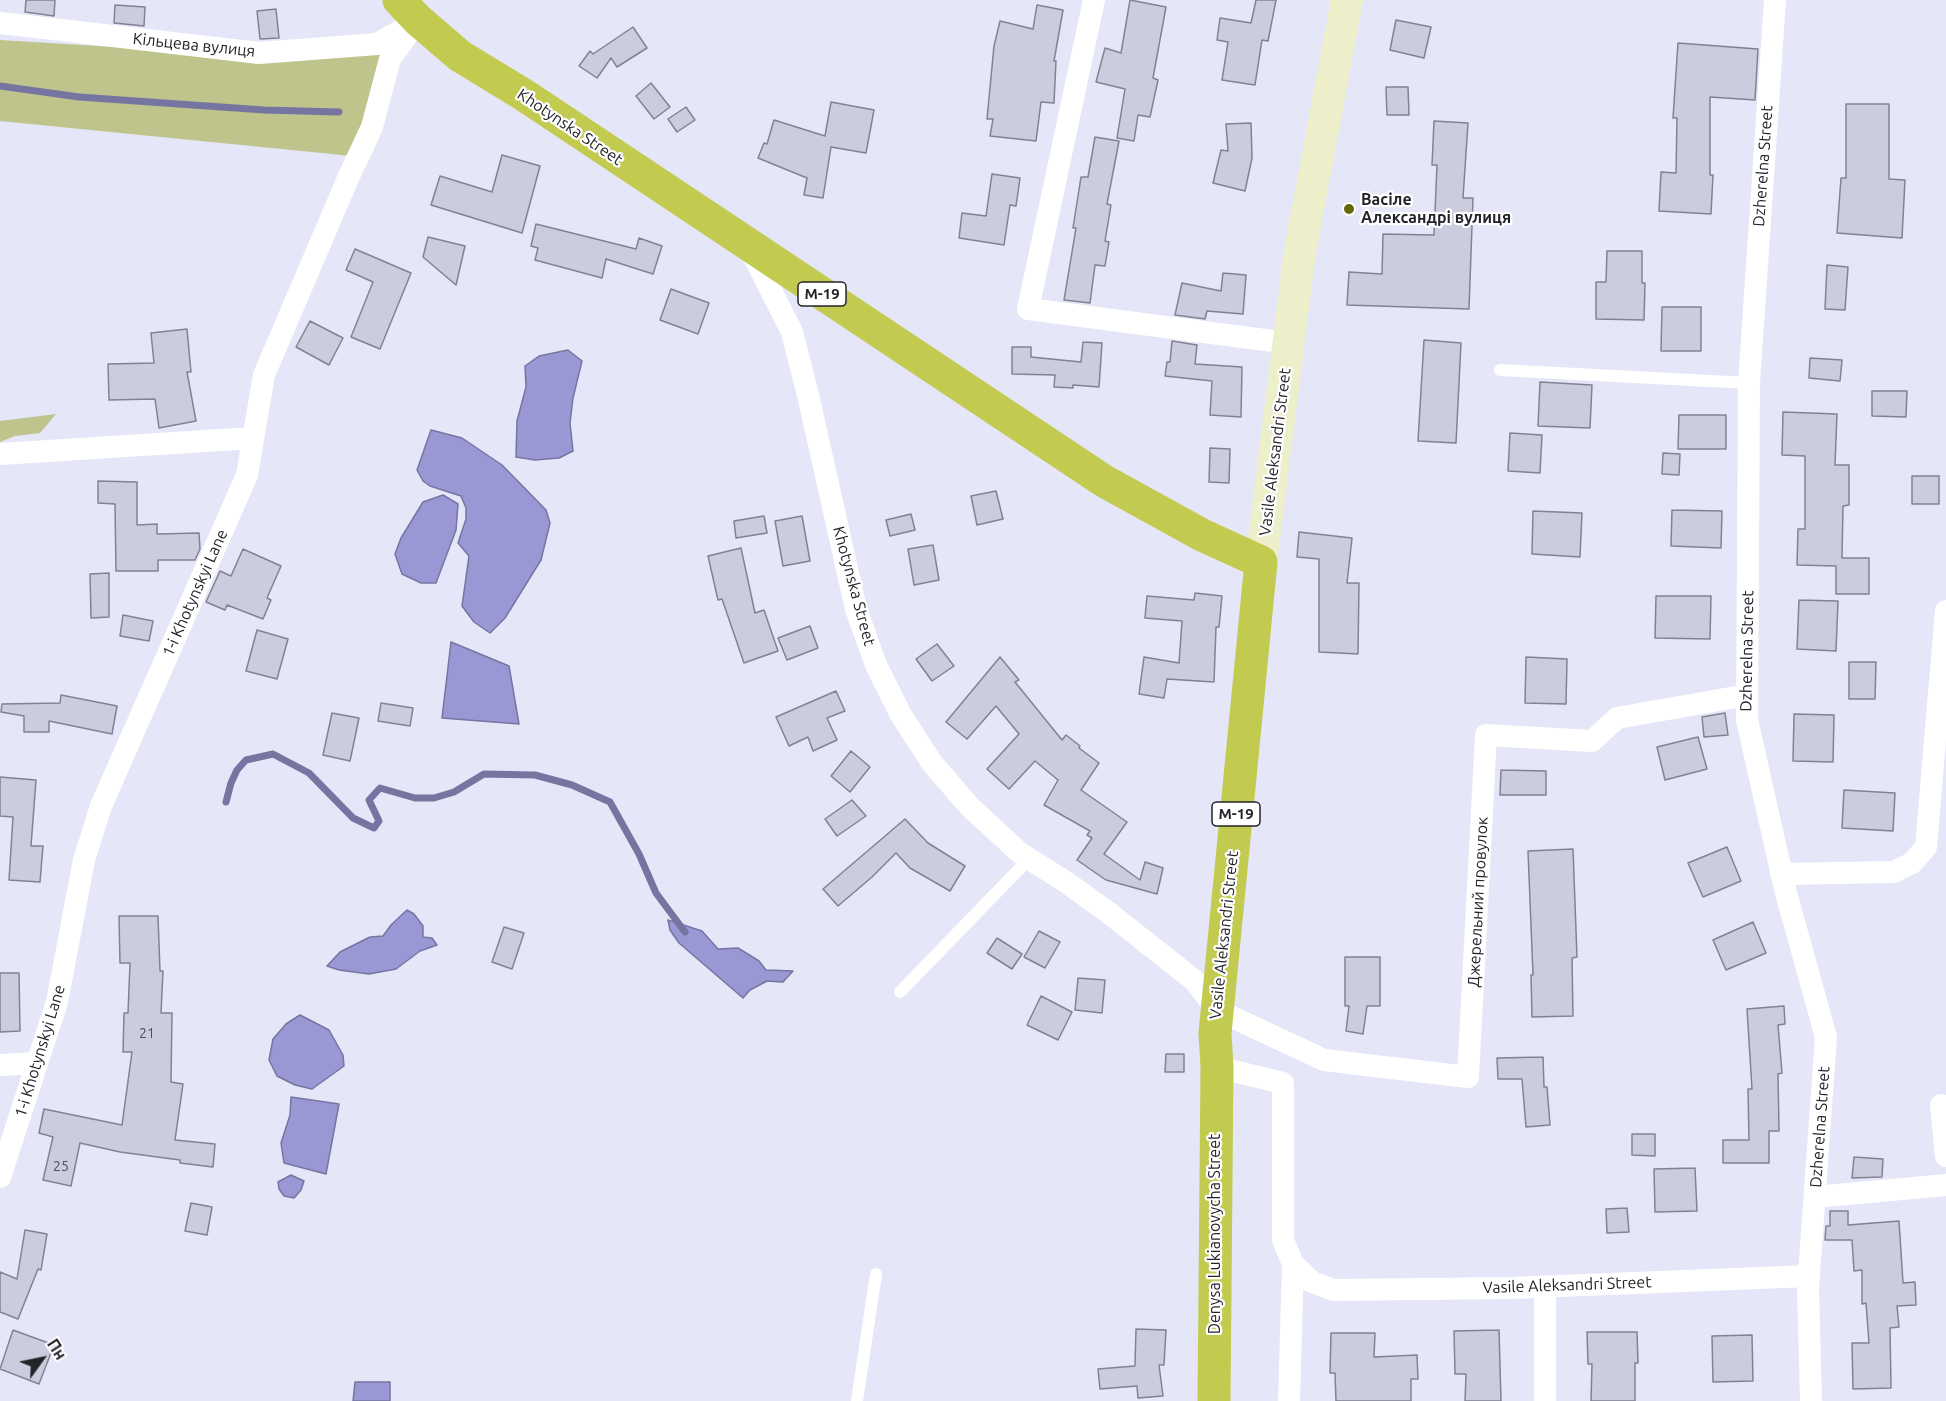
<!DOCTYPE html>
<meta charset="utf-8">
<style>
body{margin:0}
#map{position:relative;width:1946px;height:1401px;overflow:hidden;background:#e5e6f7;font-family:Ubuntu,sans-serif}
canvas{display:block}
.north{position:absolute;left:12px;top:1329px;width:60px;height:60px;-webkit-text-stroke:4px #fff;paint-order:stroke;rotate:57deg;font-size:16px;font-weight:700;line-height:24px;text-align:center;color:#23232a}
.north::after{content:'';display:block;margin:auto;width:21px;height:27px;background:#23232a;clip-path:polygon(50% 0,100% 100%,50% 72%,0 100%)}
</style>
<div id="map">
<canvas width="1946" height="1401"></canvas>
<div class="north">Пн</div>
</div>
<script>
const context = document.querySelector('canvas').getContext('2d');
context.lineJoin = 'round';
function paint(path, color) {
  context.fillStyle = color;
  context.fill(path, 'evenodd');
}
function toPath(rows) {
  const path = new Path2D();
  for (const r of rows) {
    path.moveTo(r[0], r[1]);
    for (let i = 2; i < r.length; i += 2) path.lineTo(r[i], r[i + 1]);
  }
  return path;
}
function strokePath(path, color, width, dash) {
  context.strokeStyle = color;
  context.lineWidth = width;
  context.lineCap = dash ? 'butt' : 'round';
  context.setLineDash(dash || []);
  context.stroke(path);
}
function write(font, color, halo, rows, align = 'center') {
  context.font = font + ' Ubuntu,sans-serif';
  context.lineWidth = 4.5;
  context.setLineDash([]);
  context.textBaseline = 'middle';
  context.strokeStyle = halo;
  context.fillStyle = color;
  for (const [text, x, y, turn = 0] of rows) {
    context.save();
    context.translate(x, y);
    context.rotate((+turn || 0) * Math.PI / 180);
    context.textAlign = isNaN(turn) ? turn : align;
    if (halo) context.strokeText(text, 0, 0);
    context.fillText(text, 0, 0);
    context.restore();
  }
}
const green = toPath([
 [0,40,261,56,367,50,385,57,352,156,0,121],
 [56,414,40,433,15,436,0,442,0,421]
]);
const water = toPath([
 [568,350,582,361,573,398,570,423,573,451,559,458,535,460,516,457,517,421,526,387,525,366,539,356,568,350],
 [431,430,462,438,502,465,546,510,550,523,541,560,505,618,490,633,474,622,462,606,469,556,458,543,466,519,466,508,461,496,430,486,423,481,417,470,431,430],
 [443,495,458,504,456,530,436,583,421,583,402,574,395,554,401,538,423,502,443,495],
 [451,642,509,666,519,724,442,718,451,642],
 [407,910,414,914,423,926,423,937,432,938,437,945,420,951,396,969,369,974,339,970,327,966,340,952,370,937,383,936,391,925,407,910],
 [668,920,702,931,718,949,738,948,759,961,766,970,793,971,783,982,767,981,750,990,743,998,679,943,670,930,668,920],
 [300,1015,329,1030,343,1055,344,1066,312,1089,295,1085,277,1076,269,1060,273,1039,286,1024,300,1015],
 [291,1097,339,1104,326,1174,284,1163,281,1143,290,1115,291,1097],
 [291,1175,304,1181,301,1190,294,1198,284,1196,279,1189,278,1182,291,1175],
 [355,1382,390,1382,390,1401,353,1401,355,1382]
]);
const stream = toPath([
 [0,86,79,97,264,110,339,112],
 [226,802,231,783,237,770,246,760,273,754,309,773,353,818,374,828,379,821,369,800,380,788,415,798,434,798,454,792,484,774,535,775,572,785,610,802,639,854,656,893,685,932]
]);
const building = toPath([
 [26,0,55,0,54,16,25,12,26,0],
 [1130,0,1166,7,1153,78,1158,80,1150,117,1138,115,1134,141,1117,138,1125,89,1096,82,1105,48,1121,53,1130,0],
 [1256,0,1276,0,1268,41,1262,40,1255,85,1222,80,1228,42,1217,40,1220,18,1251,23,1256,0],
 [115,5,145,7,144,26,114,23,115,5],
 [1037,5,1063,10,1054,61,1056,61,1054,103,1041,102,1036,141,990,136,993,119,987,119,994,46,1000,21,1033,29,1037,5],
 [276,9,279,38,260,39,257,11,276,9],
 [1396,20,1431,27,1424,58,1390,50,1396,20],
 [633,27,647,48,617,67,611,58,597,78,579,66,590,51,593,54,633,27],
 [1678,43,1758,49,1755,100,1710,97,1710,175,1713,175,1711,214,1659,211,1661,172,1676,173,1677,118,1673,118,1678,43],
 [651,83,670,107,654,119,636,96,651,83],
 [1386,87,1408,87,1409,115,1387,115,1386,87],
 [831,102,874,110,866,153,831,147,823,198,804,195,807,178,758,158,764,143,767,144,774,120,825,136,831,102],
 [1846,104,1889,104,1889,179,1905,180,1902,238,1837,233,1841,178,1846,178,1846,104],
 [686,107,695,120,677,132,668,119,686,107],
 [1434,121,1468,123,1463,198,1473,198,1469,309,1347,305,1349,272,1382,274,1383,234,1434,235,1437,165,1432,165,1434,121],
 [1251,123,1252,158,1245,191,1213,183,1221,150,1228,151,1226,124,1251,123],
 [1095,137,1119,141,1107,204,1111,205,1105,241,1109,242,1105,266,1095,265,1090,303,1064,300,1076,228,1073,228,1081,177,1088,177,1095,137],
 [502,155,540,166,522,233,431,205,440,176,492,192,502,155],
 [992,174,1020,178,1016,206,1010,205,1004,245,959,238,962,213,986,216,992,174],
 [536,224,636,249,639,238,662,246,653,274,606,259,602,278,535,260,538,248,531,246,536,224],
 [428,237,465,246,456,285,423,257,428,237],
 [355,249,411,273,380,349,351,337,373,282,346,270,355,249],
 [1607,251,1642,251,1642,283,1645,283,1644,320,1596,319,1596,282,1606,282,1607,251],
 [1827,265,1848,267,1845,310,1825,309,1827,265],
 [1223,273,1246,275,1243,314,1207,311,1205,319,1175,315,1182,283,1221,291,1223,273],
 [671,289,709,303,698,334,660,320,671,289],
 [1662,307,1701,307,1701,351,1661,351,1662,307],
 [310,321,343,338,329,365,296,347,310,321],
 [187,329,191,372,187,372,196,421,159,428,155,399,109,400,108,364,154,363,151,333,187,329],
 [1424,340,1461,343,1456,443,1418,441,1424,340],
 [1172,341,1197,345,1195,364,1242,367,1241,417,1210,415,1212,381,1165,376,1167,362,1170,362,1172,341],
 [1083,342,1102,343,1099,387,1073,385,1073,388,1054,387,1055,375,1012,374,1012,347,1031,347,1031,357,1081,362,1083,342],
 [1810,358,1842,360,1840,381,1809,378,1810,358],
 [1540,382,1592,385,1590,428,1538,426,1540,382],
 [1872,391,1907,391,1906,417,1872,416,1872,391],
 [1783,412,1837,414,1835,465,1849,465,1849,505,1843,506,1842,558,1869,558,1869,594,1836,594,1836,566,1797,565,1798,529,1805,529,1805,456,1782,455,1783,412],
 [1679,415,1726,415,1726,449,1678,449,1679,415],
 [1510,433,1542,435,1540,473,1508,471,1510,433],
 [1210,448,1230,449,1229,483,1209,482,1210,448],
 [1663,453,1680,454,1679,475,1662,474,1663,453],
 [1912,476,1939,476,1939,504,1912,504,1912,476],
 [98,481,137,482,137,525,157,524,157,534,199,533,200,549,195,560,158,560,158,571,116,571,115,504,98,503,98,481],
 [996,491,1003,519,977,525,971,496,996,491],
 [1672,510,1722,511,1721,548,1671,546,1672,510],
 [1533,511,1582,513,1580,557,1532,554,1533,511],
 [911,514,915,530,890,536,886,520,911,514],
 [764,516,767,533,736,538,734,521,764,516],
 [802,516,810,561,783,566,775,521,802,516],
 [1299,532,1352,538,1347,583,1359,583,1358,654,1319,652,1319,559,1297,557,1299,532],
 [933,545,939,580,914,585,908,549,933,545],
 [741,548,755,613,764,610,778,651,744,663,722,599,718,600,708,556,741,548],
 [243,549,281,566,267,598,271,600,263,619,227,605,225,610,206,602,220,571,231,576,243,549],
 [109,573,109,617,91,618,90,574,109,573],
 [1195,593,1222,596,1219,627,1216,627,1214,682,1167,679,1164,698,1139,694,1144,657,1179,663,1182,621,1145,618,1147,596,1194,600,1195,593],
 [1656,596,1711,596,1710,639,1655,638,1656,596],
 [1799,600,1838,601,1836,651,1797,649,1799,600],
 [123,615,153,621,149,641,120,636,123,615],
 [810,626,818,648,787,660,778,638,810,626],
 [257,630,288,639,277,679,246,671,257,630],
 [937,644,954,666,932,681,916,659,937,644],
 [1000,657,1019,680,1015,682,1062,740,1066,735,1080,746,1079,748,1099,763,1081,790,1127,822,1104,854,1140,880,1145,862,1163,868,1157,894,1106,880,1077,860,1092,838,1087,835,1090,831,1044,805,1058,780,1035,761,1009,789,987,769,1019,734,996,706,967,739,946,722,1000,657],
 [1526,657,1567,659,1566,704,1525,703,1526,657],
 [1849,662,1876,662,1875,699,1849,699,1849,662],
 [836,691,845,711,827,718,837,740,813,751,808,737,789,746,776,717,836,691],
 [61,695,117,706,112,734,49,721,49,732,24,732,24,716,1,712,2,704,60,703,61,695],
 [381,703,413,708,410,726,378,721,381,703],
 [332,713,359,718,350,761,323,755,332,713],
 [1725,713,1728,735,1704,737,1702,717,1725,713],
 [1794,714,1834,715,1833,762,1793,761,1794,714],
 [1698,737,1707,769,1665,780,1657,747,1698,737],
 [851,751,870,767,850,792,831,776,851,751],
 [1501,770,1546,771,1546,795,1500,795,1501,770],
 [0,777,36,780,31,846,43,846,40,882,9,880,13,817,0,816,0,777],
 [1844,790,1895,793,1893,831,1842,828,1844,790],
 [852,800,866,816,837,836,825,819,852,800],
 [905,819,928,843,965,866,950,891,910,868,896,853,872,877,838,906,823,889,905,819],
 [1727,847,1741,881,1703,897,1688,863,1727,847],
 [1573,849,1577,957,1572,958,1573,1016,1532,1017,1531,975,1533,975,1528,851,1573,849],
 [119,916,158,916,160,971,163,971,161,1013,172,1013,171,1082,183,1084,175,1140,215,1144,213,1167,180,1163,180,1160,120,1152,80,1143,71,1186,43,1180,53,1137,39,1133,44,1109,122,1125,132,1052,123,1052,124,1013,128,1013,130,963,120,963,119,916],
 [1753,922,1766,953,1726,970,1713,940,1753,922],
 [504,927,524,933,512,969,492,962,504,927],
 [1039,931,1060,942,1045,968,1024,957,1039,931],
 [997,938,1022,954,1012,969,987,953,997,938],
 [1345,957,1380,957,1380,1006,1367,1006,1363,1034,1346,1031,1349,1006,1345,1006,1345,957],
 [0,973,19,973,20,1031,0,1032,0,973],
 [1078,978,1105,980,1102,1013,1075,1010,1078,978],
 [1041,996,1072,1012,1058,1040,1027,1025,1041,996],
 [1784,1006,1785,1024,1778,1025,1782,1073,1778,1074,1779,1131,1769,1131,1769,1163,1723,1163,1723,1140,1749,1140,1748,1089,1752,1089,1747,1009,1784,1006],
 [1166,1054,1184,1054,1184,1072,1165,1072,1166,1054],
 [1543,1057,1544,1087,1547,1087,1550,1125,1526,1127,1522,1079,1498,1079,1497,1058,1543,1057],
 [1632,1134,1655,1134,1655,1156,1632,1155,1632,1134],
 [1854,1157,1883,1159,1882,1177,1852,1178,1854,1157],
 [1695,1168,1697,1211,1655,1212,1654,1169,1695,1168],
 [191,1203,212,1207,207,1235,185,1231,191,1203],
 [1627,1208,1629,1232,1607,1233,1606,1209,1627,1208],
 [1830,1211,1848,1211,1848,1225,1899,1221,1903,1283,1915,1282,1916,1305,1897,1306,1899,1327,1890,1328,1891,1388,1853,1389,1852,1343,1869,1343,1866,1303,1862,1304,1862,1270,1854,1271,1852,1240,1825,1240,1826,1226,1830,1226,1830,1211],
 [25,1230,47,1234,41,1270,38,1269,18,1319,0,1312,0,1272,17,1279,25,1230],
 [1136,1329,1166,1330,1164,1365,1159,1365,1163,1396,1138,1398,1137,1386,1100,1389,1098,1369,1135,1366,1136,1329],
 [13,1330,54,1345,39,1384,0,1369,13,1330],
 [1499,1330,1501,1401,1465,1401,1466,1374,1455,1374,1454,1331,1499,1330],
 [1587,1332,1637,1332,1638,1363,1635,1363,1635,1401,1591,1401,1592,1364,1588,1364,1587,1332],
 [1331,1333,1375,1333,1374,1357,1417,1355,1418,1379,1411,1379,1411,1401,1336,1401,1335,1373,1330,1373,1331,1333],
 [1752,1335,1753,1381,1713,1382,1712,1336,1752,1335]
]);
const lane = toPath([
 [1500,370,1749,383],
 [900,992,1029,859],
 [857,1401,876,1274]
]);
const street = toPath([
 [1094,0,1028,309,1288,343],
 [1775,0,1749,383,1747,720,1786,893,1826,1037,1808,1288,1811,1401],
 [0,23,259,53,377,44,412,24],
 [749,247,792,332,808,395,856,609,876,665,901,715,932,763,970,807,1020,853,1066,882,1109,913,1195,981,1217,1010,1324,1060,1468,1077,1486,735,1592,741,1617,718,1747,695],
 [0,454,253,438],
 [1781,874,1894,872,1912,863,1926,847,1946,611],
 [0,1065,37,1063],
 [1217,1067,1283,1083,1283,1240,1293,1264,1312,1282,1334,1290,1510,1288,1809,1276],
 [1941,1105,1946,1156],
 [0,1177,57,1002,84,860,101,806,247,475,264,375,349,176,372,127,390,59,418,20],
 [1815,1197,1946,1185],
 [1545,1287,1545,1401],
 [1289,1401,1293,1264]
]);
const secondary = toPath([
 [1261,562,1300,251,1347,0]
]);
const highway = toPath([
 [399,0,418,20,460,56,524,95,1104,481,1202,535,1261,562,1215,1033,1217,1067,1214,1401]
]);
const markers = [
 [1349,209,6,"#636908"]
];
const numberNames = [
 ["21",147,1033],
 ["25",61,1166]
];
const shields = [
 [822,294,48],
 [1236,814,48]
];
const shieldNames = [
 ["М-19",822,294],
 ["М-19",1236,814]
];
const streetNames = [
 ["Кільцева вулиця",194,45,6],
 ["Khotynska Street",570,127,34],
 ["Dzherelna Street",1763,166,-86],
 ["Vasile Aleksandri Street",1275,452,-83],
 ["Khotynska Street",854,586,75],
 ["1-i Khotynskyi Lane",195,593,-66],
 ["Dzherelna Street",1747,651,-89],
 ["Джерельний провулок",1478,902,-87],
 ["Vasile Aleksandri Street",1224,935,-84],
 ["1-i Khotynskyi Lane",40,1051,-73],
 ["Dzherelna Street",1820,1127,-86],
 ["Denysa Lukianovycha Street",1215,1234,-90],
 ["Vasile Aleksandri Street",1567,1285,-2]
];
const poiNames = [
 ["Васіле",1361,200],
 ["Александрі вулиця",1361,218]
];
paint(green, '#bec48b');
paint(water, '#9998d5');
strokePath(water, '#7675a2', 1.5);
strokePath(stream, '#7675a2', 7);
paint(building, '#cbccdd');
strokePath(building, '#818292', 1.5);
strokePath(lane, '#fff', 12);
strokePath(street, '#fff', 22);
strokePath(secondary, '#edefca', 32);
strokePath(highway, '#c2cb50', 33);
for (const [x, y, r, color] of markers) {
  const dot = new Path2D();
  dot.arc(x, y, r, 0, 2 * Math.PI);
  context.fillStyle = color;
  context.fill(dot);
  strokePath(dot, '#fff', 2);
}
write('14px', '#4d4d57', null, numberNames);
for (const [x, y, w] of shields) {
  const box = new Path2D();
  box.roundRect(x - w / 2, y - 12, w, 24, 4.5);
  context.fillStyle = '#fff';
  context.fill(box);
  strokePath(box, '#23232a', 1.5);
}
write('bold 15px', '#23232a', null, shieldNames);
write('16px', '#23232a', '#fff', streetNames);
write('bold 16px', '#23232a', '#fff', poiNames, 'left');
</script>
